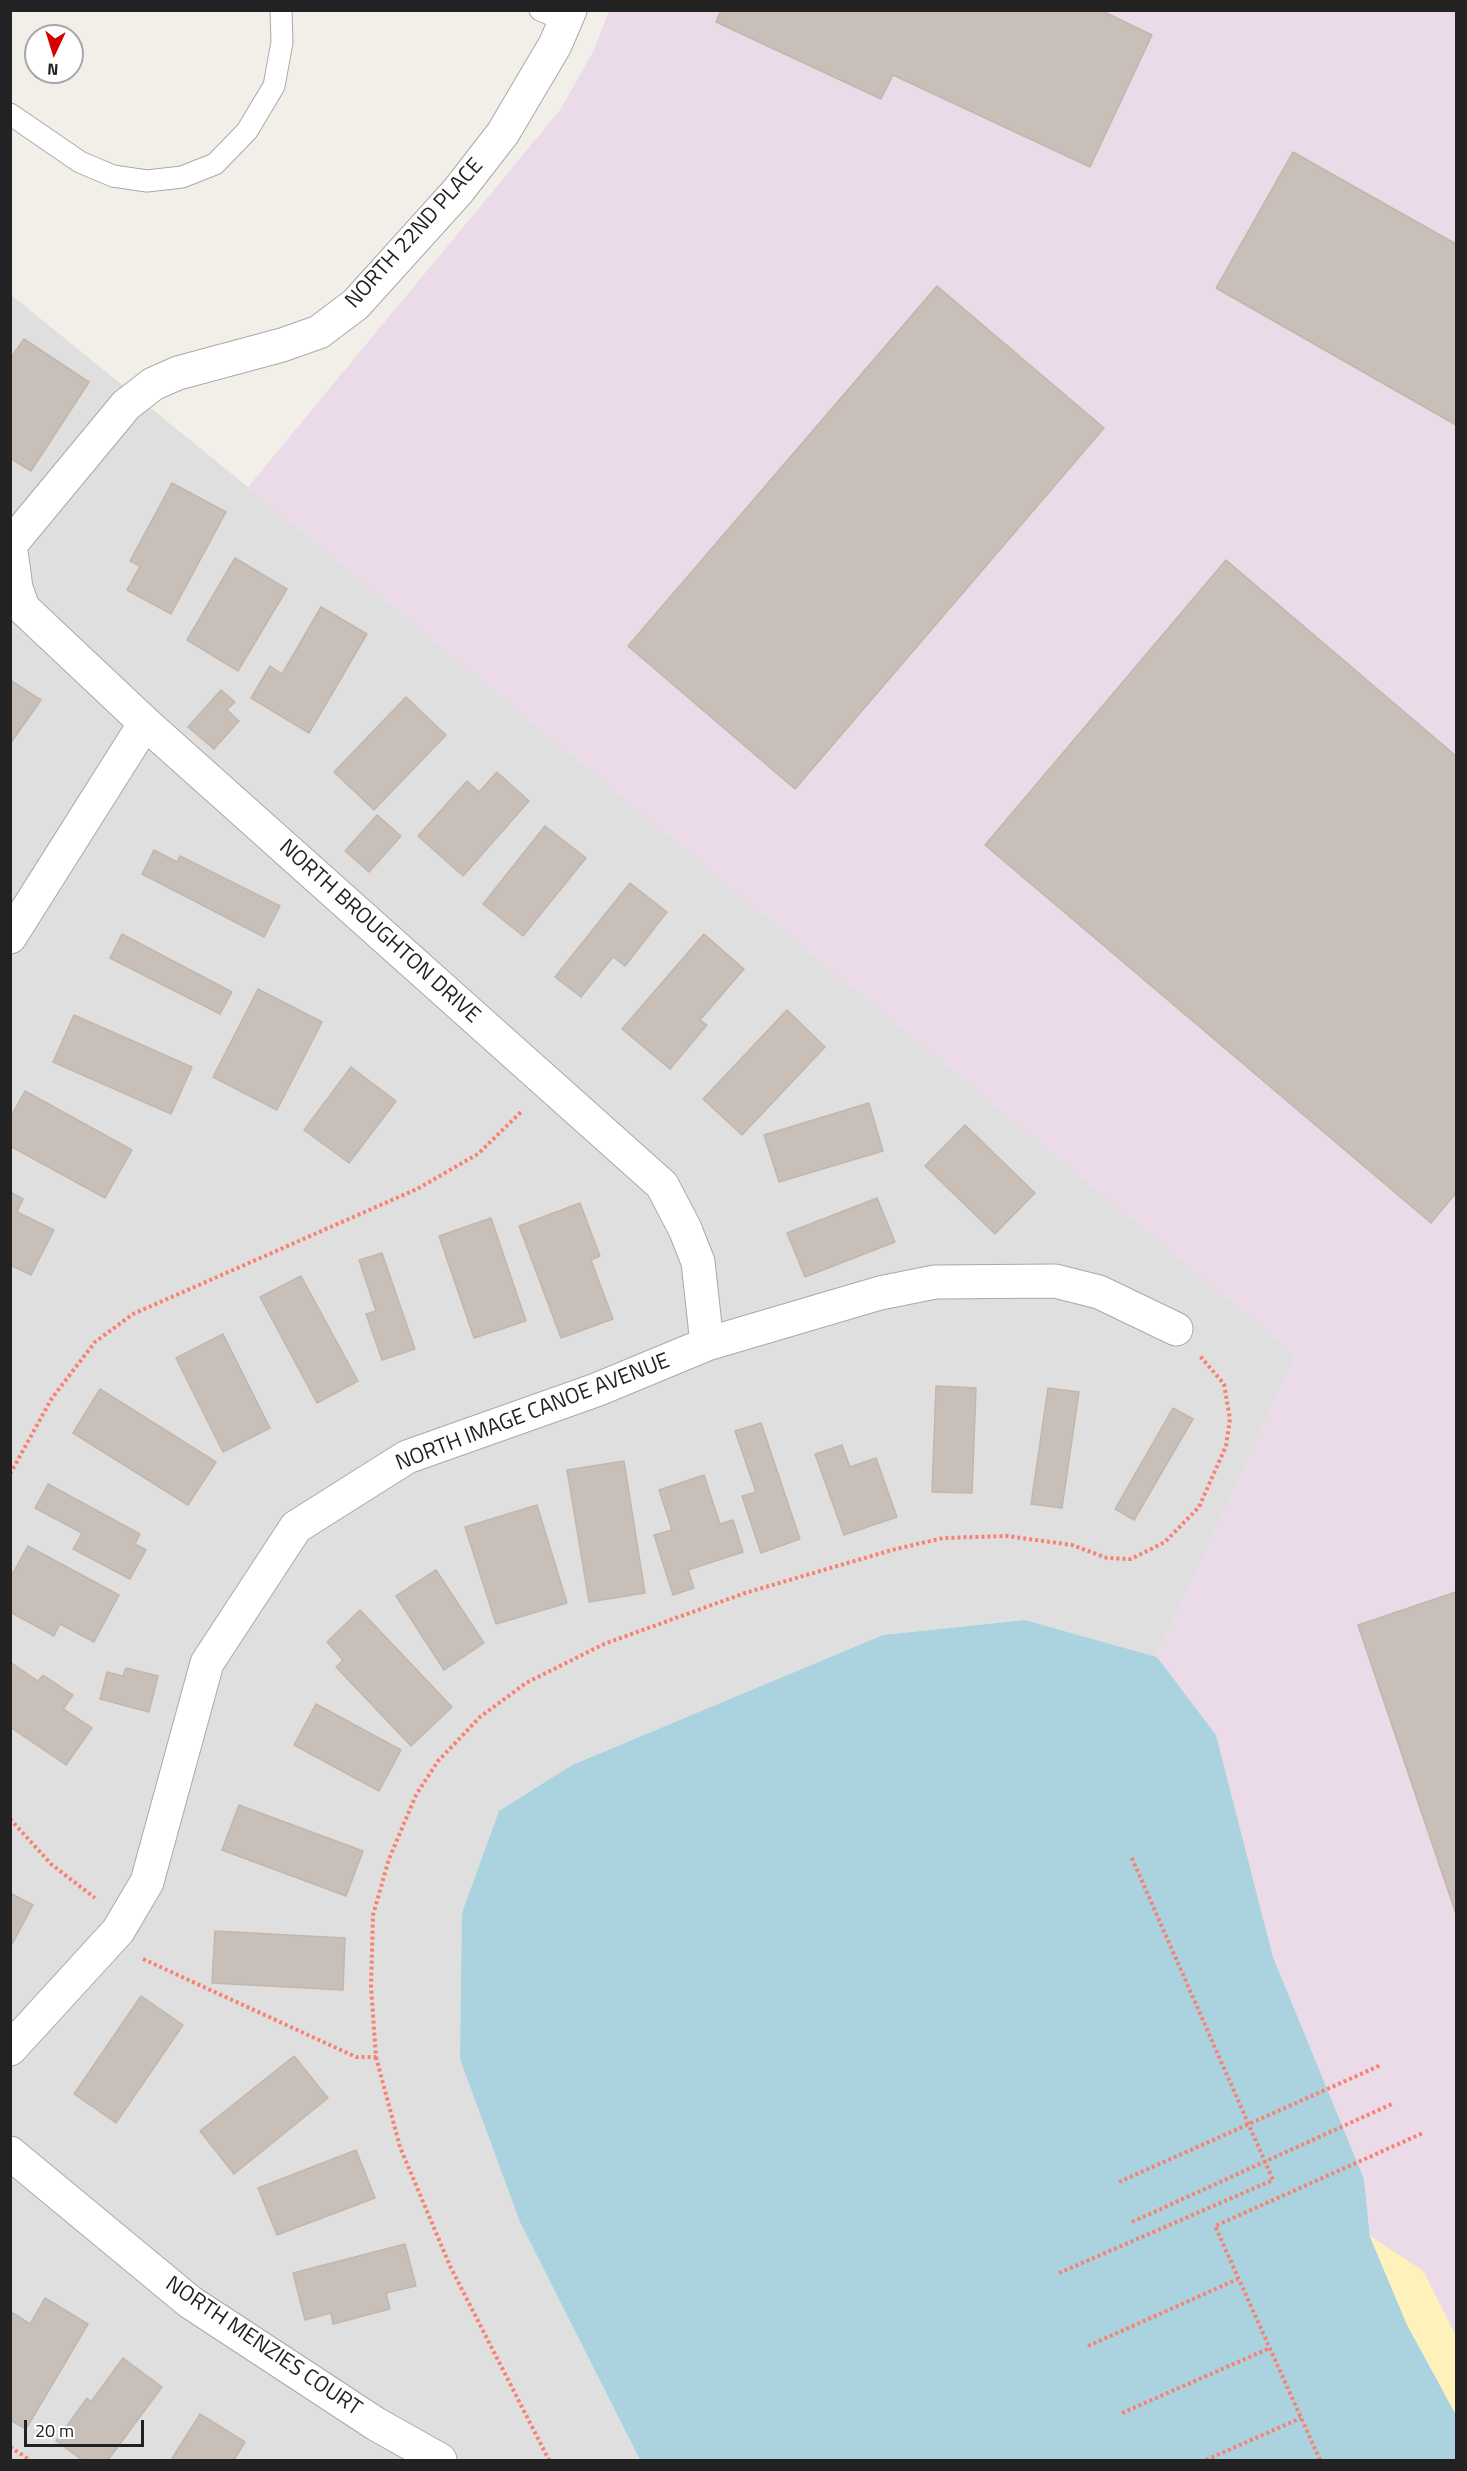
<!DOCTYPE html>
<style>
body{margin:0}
#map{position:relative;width:1467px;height:2471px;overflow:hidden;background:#f2efe9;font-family:"Titillium Web",sans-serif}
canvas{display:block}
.frame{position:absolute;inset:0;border:12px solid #222;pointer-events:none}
.north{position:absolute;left:24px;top:24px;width:60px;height:60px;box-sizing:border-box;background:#fff;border:2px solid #a7a7a7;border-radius:50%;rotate:184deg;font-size:16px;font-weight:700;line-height:24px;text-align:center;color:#222}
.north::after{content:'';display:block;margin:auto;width:21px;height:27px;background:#d40000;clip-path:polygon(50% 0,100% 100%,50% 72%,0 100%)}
.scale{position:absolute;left:24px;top:2420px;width:120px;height:27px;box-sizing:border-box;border:3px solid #222;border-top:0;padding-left:8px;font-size:18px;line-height:21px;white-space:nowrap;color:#222;-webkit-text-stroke:4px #fff;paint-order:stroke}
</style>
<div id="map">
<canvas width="1467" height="2471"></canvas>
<div class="frame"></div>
<div class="north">N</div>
<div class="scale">20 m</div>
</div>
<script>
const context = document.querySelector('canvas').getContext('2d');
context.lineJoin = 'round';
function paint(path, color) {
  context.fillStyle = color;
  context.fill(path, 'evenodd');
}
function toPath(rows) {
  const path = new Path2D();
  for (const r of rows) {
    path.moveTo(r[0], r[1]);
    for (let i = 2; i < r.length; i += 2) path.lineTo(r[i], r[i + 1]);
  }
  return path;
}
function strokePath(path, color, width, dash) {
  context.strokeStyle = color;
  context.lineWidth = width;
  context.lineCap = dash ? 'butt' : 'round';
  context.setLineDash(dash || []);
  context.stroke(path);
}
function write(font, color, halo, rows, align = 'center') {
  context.font = font + ' "Titillium Web",sans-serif';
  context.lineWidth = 4.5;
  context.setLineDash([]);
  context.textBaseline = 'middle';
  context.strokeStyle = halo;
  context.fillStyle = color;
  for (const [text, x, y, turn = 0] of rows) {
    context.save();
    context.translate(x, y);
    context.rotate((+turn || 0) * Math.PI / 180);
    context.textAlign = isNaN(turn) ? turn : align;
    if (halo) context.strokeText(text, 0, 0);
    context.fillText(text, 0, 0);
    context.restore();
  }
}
const residential = toPath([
 [10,294,248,487,1296,1355,1157,1657,1025,1620,883,1635,572,1765,499,1811,520,2222,640,2460,11,2460]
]);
const industrial = toPath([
 [609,11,1456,11,1456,2336,1423,2271,1370,2236,1364,2179,1273,1957,1216,1736,1157,1657,1296,1355,248,487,560,110,593,52]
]);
const sand = toPath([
 [1370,2236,1423,2271,1456,2336,1456,2415,1407,2325]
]);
const water = toPath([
 [1025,1620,1157,1657,1216,1735,1273,1957,1364,2179,1370,2237,1407,2325,1456,2415,1456,2460,640,2460,520,2222,460,2059,462,1913,499,1811,572,1765,883,1635]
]);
const building = toPath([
 [721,10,1100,10,1152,35,1090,167,893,75,881,99,716,22,721,10],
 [1293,152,1456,244,1456,425,1216,288,1293,152],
 [937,286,1104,428,795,789,628,646,937,286],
 [24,339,89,382,31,471,10,458,10,359,24,339],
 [172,483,226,512,171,614,127,590,140,566,130,561,172,483],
 [235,558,287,589,238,671,187,640,235,558],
 [1226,560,1456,756,1456,1193,1431,1223,985,845,1226,560],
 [321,607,367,634,309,733,251,698,270,666,282,674,321,607],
 [10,680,41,700,10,744,10,680],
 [221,690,235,702,227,710,239,721,214,749,188,727,221,690],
 [406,697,446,735,374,810,334,772,406,697],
 [497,772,529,801,463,876,418,836,467,781,479,792,497,772],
 [377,815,401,836,369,872,345,851,377,815],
 [545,826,586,858,523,936,483,904,545,826],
 [154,850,177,862,180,856,280,906,264,937,142,874,154,850],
 [630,883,667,912,625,966,613,957,581,997,555,977,630,883],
 [122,934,232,992,220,1014,110,958,122,934],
 [704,934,744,969,700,1020,707,1025,670,1069,622,1029,704,934],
 [258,989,322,1022,277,1110,213,1077,258,989],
 [787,1010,825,1047,742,1135,703,1099,787,1010],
 [74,1015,192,1067,171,1114,53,1062,74,1015],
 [351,1067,396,1101,349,1163,304,1130,351,1067],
 [25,1091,132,1150,105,1198,10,1146,10,1118,25,1091],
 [869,1103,883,1151,779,1182,764,1135,869,1103],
 [965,1125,1035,1193,995,1234,925,1166,965,1125],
 [10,1192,23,1199,17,1212,54,1230,31,1275,10,1265,10,1192],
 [877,1198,895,1242,805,1277,787,1233,877,1198],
 [580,1203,600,1256,591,1260,613,1319,561,1338,519,1226,580,1203],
 [491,1218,526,1321,474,1338,439,1236,491,1218],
 [382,1253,415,1349,382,1360,366,1314,376,1311,359,1260,382,1253],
 [301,1276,358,1381,317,1403,260,1297,301,1276],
 [223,1334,270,1428,223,1452,176,1358,223,1334],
 [936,1386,976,1388,972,1493,932,1492,936,1386],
 [1048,1388,1079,1392,1062,1508,1031,1504,1048,1388],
 [100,1389,216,1462,188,1505,73,1433,100,1389],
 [1173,1408,1193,1419,1134,1520,1115,1509,1173,1408],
 [761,1423,800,1539,761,1553,742,1496,756,1492,735,1431,761,1423],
 [842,1445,850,1467,876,1458,897,1517,844,1535,815,1454,842,1445],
 [624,1461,645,1593,589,1602,567,1470,624,1461],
 [704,1475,720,1524,733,1520,743,1552,688,1570,694,1588,673,1595,654,1535,672,1530,659,1490,704,1475],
 [48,1484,140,1534,135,1544,146,1550,130,1579,73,1549,82,1533,35,1508,48,1484],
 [537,1505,567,1603,496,1624,465,1527,537,1505],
 [28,1546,119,1595,94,1642,60,1624,54,1636,10,1612,10,1578,28,1546],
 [436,1570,484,1643,444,1670,396,1596,436,1570],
 [1456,1592,1456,1914,1358,1625,1456,1592],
 [360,1610,452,1707,411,1746,336,1667,343,1660,327,1642,360,1610],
 [10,1662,38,1681,43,1675,73,1695,63,1709,92,1728,66,1765,10,1727,10,1662],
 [126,1668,158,1676,149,1712,100,1699,107,1672,123,1676,126,1668],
 [316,1704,401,1750,379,1791,294,1745,316,1704],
 [239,1805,363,1851,346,1896,222,1850,239,1805],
 [10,1893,33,1905,10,1948,10,1893],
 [215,1931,345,1938,343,1990,212,1983,215,1931],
 [141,1996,183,2025,116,2123,74,2094,141,1996],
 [294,2056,328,2098,234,2174,200,2131,294,2056],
 [356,2150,375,2198,277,2235,258,2188,356,2150],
 [405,2244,416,2286,386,2293,390,2309,333,2324,331,2313,305,2320,293,2273,405,2244],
 [45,2298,88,2324,26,2429,10,2420,10,2317,13,2313,30,2324,45,2298],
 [123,2358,162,2387,108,2460,82,2460,56,2441,87,2398,91,2402,123,2358],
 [200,2414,245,2442,234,2460,171,2460,200,2414]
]);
const path = toPath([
 [10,1474,52,1398,95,1342,133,1314,417,1189,478,1154,523,1110],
 [10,1819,51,1864,95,1898],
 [143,1959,356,2057,376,2057,371,1987,373,1915,389,1859,416,1795,438,1761,480,1717,526,1683,604,1644,745,1593,892,1550,943,1538,1007,1536,1072,1545,1107,1558,1131,1559,1165,1542,1199,1507,1226,1446,1230,1419,1224,1384,1200,1356],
 [376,2057,400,2147,450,2266,549,2460],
 [1119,2182,1381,2065],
 [1132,2222,1394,2103],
 [1059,2273,1273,2180,1131,1856],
 [1088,2346,1238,2279],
 [1122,2413,1270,2348],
 [10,2447,30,2460],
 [1206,2460,1301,2418],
 [1320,2460,1215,2226,1423,2133]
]);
const service = toPath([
 [540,10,566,21],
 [10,114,80,162,113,176,147,181,182,177,215,164,247,131,274,86,282,42,281,10]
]);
const minor = toPath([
 [10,544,16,588,23,608,145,723,662,1185,685,1229,698,1262,707,1344],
 [11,544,126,405,153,384,178,373,282,345,319,332,356,304,458,191,503,133,555,45,570,10],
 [10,937,145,723],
 [10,2049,118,1931,147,1882,207,1663,296,1527,407,1457,596,1390,707,1344,880,1293,935,1282,1055,1281,1099,1292,1176,1329],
 [10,2153,190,2302,376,2424,440,2460]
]);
const streetNames = [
 ["NORTH 22ND PLACE",415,234,-48],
 ["NORTH BROUGHTON DRIVE",379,932,42],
 ["NORTH IMAGE CANOE AVENUE",533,1413,-21],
 ["NORTH MENZIES COURT",263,2347,34]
];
paint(residential, '#e0dfdf');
paint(industrial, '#ebdbe8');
paint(sand, '#fff1ba');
paint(water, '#aad3df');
paint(building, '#c7bfb8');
strokePath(building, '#c4b6ab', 1.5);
strokePath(service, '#a9a9a9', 23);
strokePath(minor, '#a9a9a9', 35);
strokePath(path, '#fa8072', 4, [3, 3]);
strokePath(service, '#fff', 21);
strokePath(minor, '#fff', 33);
write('22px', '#222', '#fff', streetNames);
</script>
